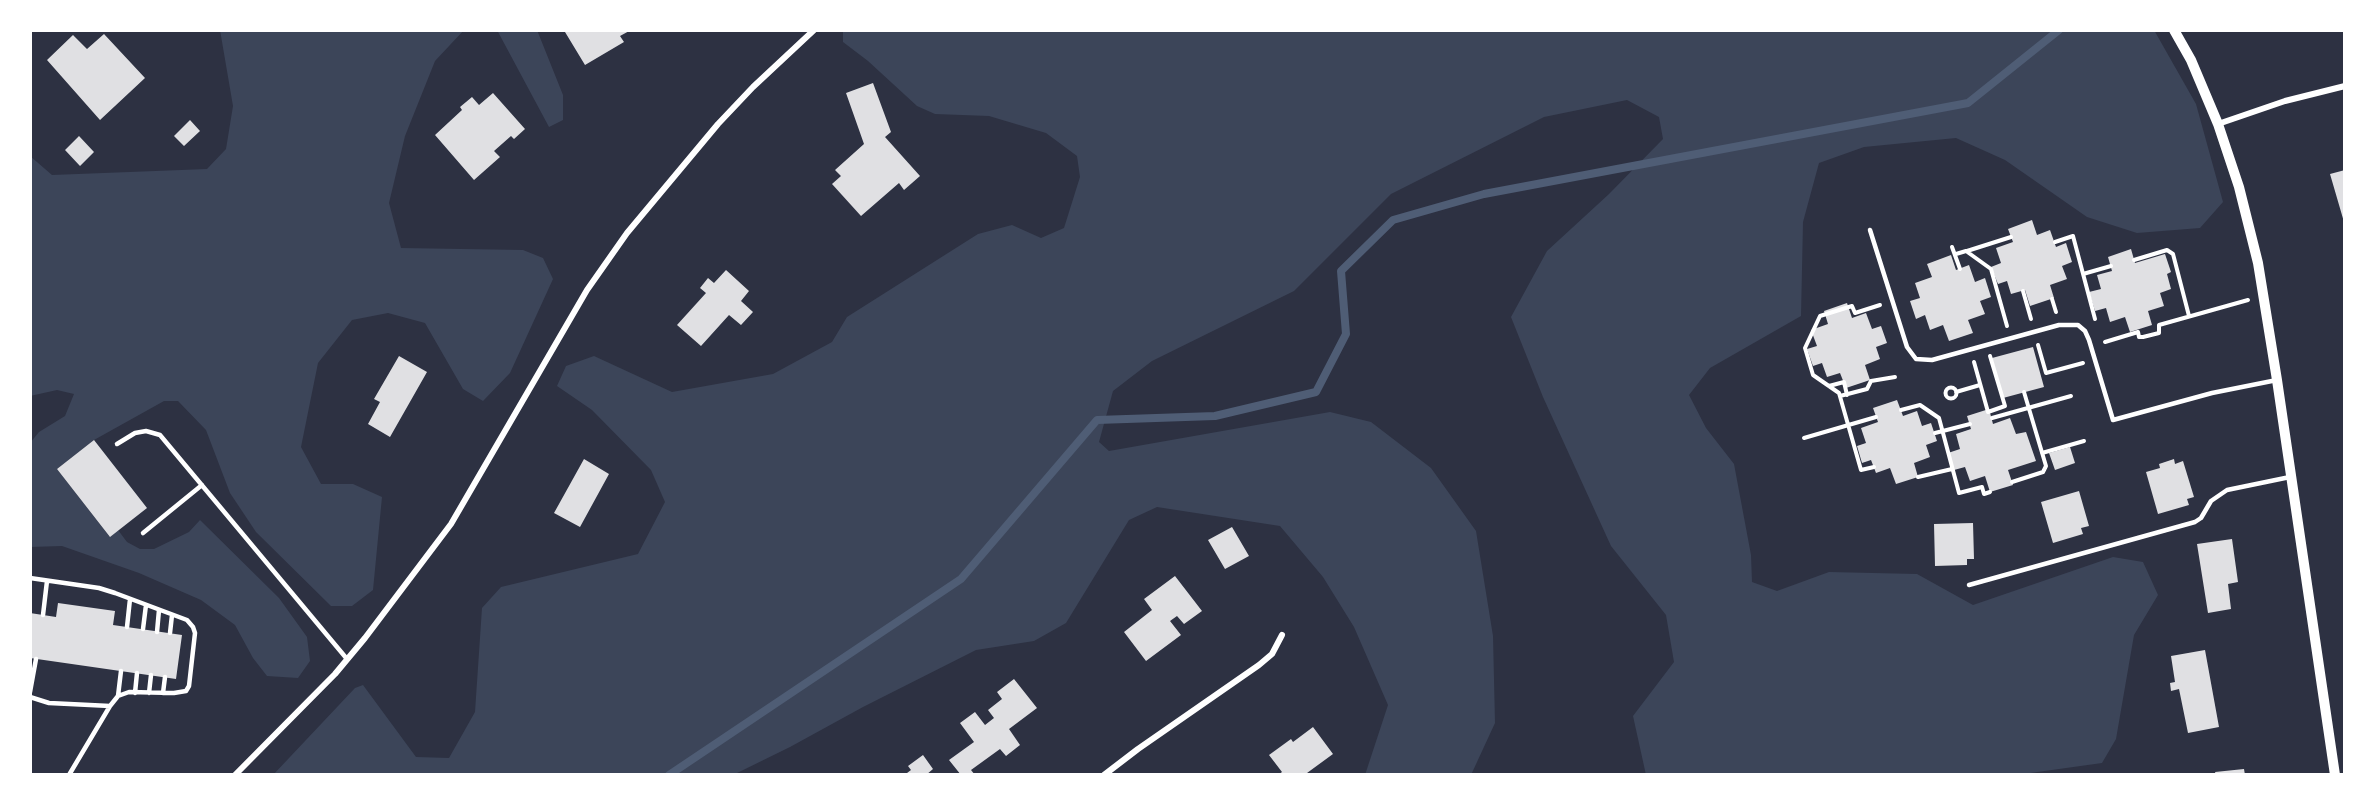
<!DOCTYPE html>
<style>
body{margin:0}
#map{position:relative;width:2375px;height:805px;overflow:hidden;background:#2d3142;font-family:"Exo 2",sans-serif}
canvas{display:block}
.frame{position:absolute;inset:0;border:32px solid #fff;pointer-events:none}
</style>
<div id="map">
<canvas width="2375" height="805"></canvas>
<div class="frame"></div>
</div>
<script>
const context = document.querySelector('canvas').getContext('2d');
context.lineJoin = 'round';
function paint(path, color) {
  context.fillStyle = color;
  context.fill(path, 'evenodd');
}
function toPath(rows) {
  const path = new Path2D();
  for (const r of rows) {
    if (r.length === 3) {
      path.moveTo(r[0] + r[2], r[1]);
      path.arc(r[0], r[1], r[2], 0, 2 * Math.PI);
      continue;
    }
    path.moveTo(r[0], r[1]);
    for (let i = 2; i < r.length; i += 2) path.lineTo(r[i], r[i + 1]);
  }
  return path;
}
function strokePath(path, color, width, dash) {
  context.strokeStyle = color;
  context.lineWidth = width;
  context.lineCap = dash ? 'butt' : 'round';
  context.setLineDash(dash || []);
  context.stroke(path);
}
const green = toPath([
 [220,30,464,30,435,61,405,136,389,203,401,248,523,250,543,258,553,279,510,373,483,401,463,389,425,323,388,313,352,320,318,363,301,447,321,484,353,484,382,497,373,590,352,606,331,606,256,532,230,493,206,430,178,401,164,401,94,440,57,469,109,536,118,530,127,542,140,549,154,549,189,532,200,520,279,598,307,637,310,661,298,678,267,676,253,658,235,625,201,600,139,573,62,546,30,547,30,443,39,432,65,416,74,394,57,390,30,396,30,156,52,175,207,169,226,149,233,106],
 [497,30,537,30,563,95,563,120,549,127],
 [843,30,2154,30,2196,104,2223,202,2200,228,2137,233,2087,217,2005,160,1956,138,1864,147,1819,163,1803,222,1801,316,1710,368,1689,395,1706,428,1734,464,1751,555,1752,582,1777,591,1829,572,1917,574,1973,605,2113,557,2143,562,2158,595,2134,635,2116,739,2102,763,2016,775,1646,775,1633,716,1674,662,1666,615,1611,546,1543,397,1511,317,1547,251,1609,194,1663,139,1659,117,1627,100,1544,117,1391,194,1294,291,1152,361,1113,391,1099,442,1109,451,1330,412,1371,422,1431,468,1476,531,1493,636,1495,723,1471,775,1365,775,1388,705,1354,627,1323,577,1280,526,1157,507,1129,520,1066,623,1034,641,976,650,863,707,790,747,733,775,273,775,355,688,363,685,416,757,449,758,475,712,482,608,501,587,638,554,665,502,651,470,592,410,557,386,566,366,594,356,672,392,773,374,832,342,847,317,978,234,1012,225,1041,238,1064,228,1080,177,1077,156,1046,133,989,116,935,114,917,106,868,61,843,42]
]);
const stream = toPath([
 [669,775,961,579,1097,420,1215,416,1316,392,1346,334,1341,271,1393,220,1484,194,1968,103,2059,30]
]);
const building = toPath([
 [569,30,631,30,620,36,624,42,585,65,565,32],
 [104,34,145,78,100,120,47,60,73,35,87,49],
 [873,83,891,132,885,137,920,176,904,190,899,183,861,216,832,184,841,176,835,170,864,144,846,93],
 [493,93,525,129,514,139,511,136,494,151,500,157,474,180,435,135,462,110,460,107,472,97,479,105],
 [190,120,200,131,184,146,174,136],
 [79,136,94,152,80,166,65,150],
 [2345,170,2345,222,2344,222,2330,174],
 [2032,220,2037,235,2050,230,2056,247,2066,243,2072,262,2062,266,2067,279,2050,285,2054,298,2030,306,2025,290,2011,294,2007,281,1998,284,1991,267,2001,263,1996,248,2013,242,2008,229],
 [2131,249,2135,263,2165,254,2171,272,2167,274,2171,289,2160,293,2164,306,2148,311,2152,325,2130,332,2125,317,2110,322,2106,308,2095,311,2089,292,2101,289,2097,275,2112,271,2108,257],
 [1951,255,1956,270,1969,265,1975,282,1985,278,1991,297,1980,301,1985,314,1968,320,1973,333,1949,341,1943,325,1930,330,1925,315,1916,319,1910,301,1920,298,1915,283,1932,277,1927,264],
 [726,270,749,291,741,301,753,312,741,325,729,315,701,346,677,325,706,293,700,288,708,278,714,283],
 [1847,303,1852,318,1866,313,1872,329,1881,326,1887,343,1876,347,1880,359,1865,365,1870,380,1846,388,1840,373,1827,377,1822,363,1813,366,1807,349,1817,346,1811,330,1828,324,1824,311],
 [2033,347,2044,387,2003,398,1992,358],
 [399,356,427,372,390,437,368,424,380,402,374,399],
 [1897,400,1903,416,1917,411,1922,426,1931,423,1937,441,1926,445,1930,457,1914,463,1918,477,1896,484,1890,468,1876,473,1871,460,1862,463,1857,446,1866,443,1861,428,1878,422,1873,408],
 [1989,409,1993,424,2010,418,2016,434,2026,432,2036,461,2008,470,2013,485,1990,492,1985,476,1970,481,1965,467,1954,470,1948,453,1960,449,1956,434,1971,429,1967,416],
 [94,440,147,508,110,537,57,469],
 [2070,447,2075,463,2055,470,2049,453],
 [584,459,609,474,580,527,554,513],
 [2174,459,2175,464,2183,461,2194,497,2187,499,2189,505,2158,514,2146,472,2160,468,2159,464],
 [2079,491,2089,526,2081,528,2083,534,2053,543,2041,502],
 [1973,523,1974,559,1967,559,1967,565,1935,566,1934,524],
 [1232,527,1249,556,1225,569,1208,540],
 [2232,539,2238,582,2228,584,2231,609,2208,613,2197,544],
 [1175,576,1202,611,1184,624,1177,616,1170,621,1181,635,1146,661,1124,632,1152,610,1144,599],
 [58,603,115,611,113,625,182,635,176,679,30,658,30,613,56,617],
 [2205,650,2219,727,2188,733,2179,689,2171,691,2170,683,2175,682,2171,656],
 [1014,679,1037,708,1009,729,1020,745,1006,756,1000,749,971,770,975,775,961,775,949,760,974,742,960,723,975,712,985,725,994,718,988,710,1002,699,997,692],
 [1313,727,1333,754,1307,773,1308,775,1278,775,1282,772,1269,755,1291,739,1293,742],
 [923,755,933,769,926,775,908,775,907,773,911,770,908,766],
 [2244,769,2245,775,2216,775,2215,772]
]);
const path = toPath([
 [2055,242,2073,236,2095,319],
 [1952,247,1960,269],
 [1967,251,2011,237],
 [1956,254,1966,251,1991,269,2007,326],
 [2134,260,2167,250,2173,254,2189,316],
 [2083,274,2111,266],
 [2023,291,2031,319],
 [2052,299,2056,312],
 [2105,342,2138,332,2139,337,2143,337,2159,333,2159,325,2248,300],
 [2038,345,2046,373,2083,363],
 [1974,362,1988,412,2005,406,1990,356],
 [1829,386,1844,382,1847,395],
 [1951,393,5.5],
 [1956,392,1980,385],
 [1840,396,1867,389,1871,381,1895,377],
 [1901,410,1920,405,1939,418,1959,493,1982,487,1984,494,1990,492],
 [1992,418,2071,396],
 [1935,433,1970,424],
 [1804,438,1876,417],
 [2042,453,2084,441],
 [1874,467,1861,470,1839,393,1813,375,1805,348,1820,316,1852,306,1855,313,1880,305],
 [1918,477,1952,469],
 [2012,482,2043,472,2046,466,2024,392]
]);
const service = toPath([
 [1870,230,1907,347,1916,359,1932,360,2059,325,2078,325,2085,331,2089,340,2113,420,2212,393,2277,380],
 [117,444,135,433,146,431,160,435,347,659],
 [143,533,202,485],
 [30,578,99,588,115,593,187,620,193,627,195,633,189,686,186,691,174,693,129,692,118,696,110,706,69,775],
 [1969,585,2195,522,2201,518,2211,501,2227,490,2290,477],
 [43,615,47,581],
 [127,627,130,599],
 [143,629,146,605],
 [157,632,159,610],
 [170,633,172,615],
 [30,692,36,659],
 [135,693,137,673],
 [149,693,151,675],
 [163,693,165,677],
 [118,696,121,671],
 [30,697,49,703,110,706]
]);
const minor = toPath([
 [2218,124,2285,101,2345,86],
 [235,775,335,674,365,638,451,524,587,290,627,233,718,124,753,87,814,30],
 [1104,775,1138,749,1259,665,1272,654,1282,635]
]);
const tertiary = toPath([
 [2174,30,2191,60,2218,124,2239,187,2258,263,2277,380,2335,775]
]);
paint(green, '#3c4559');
strokePath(stream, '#4f5d75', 8);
paint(building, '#e0e0e3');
strokePath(path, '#fff', 4);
strokePath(service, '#fff', 4.5);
strokePath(minor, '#fff', 6);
strokePath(tertiary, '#fff', 10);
</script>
